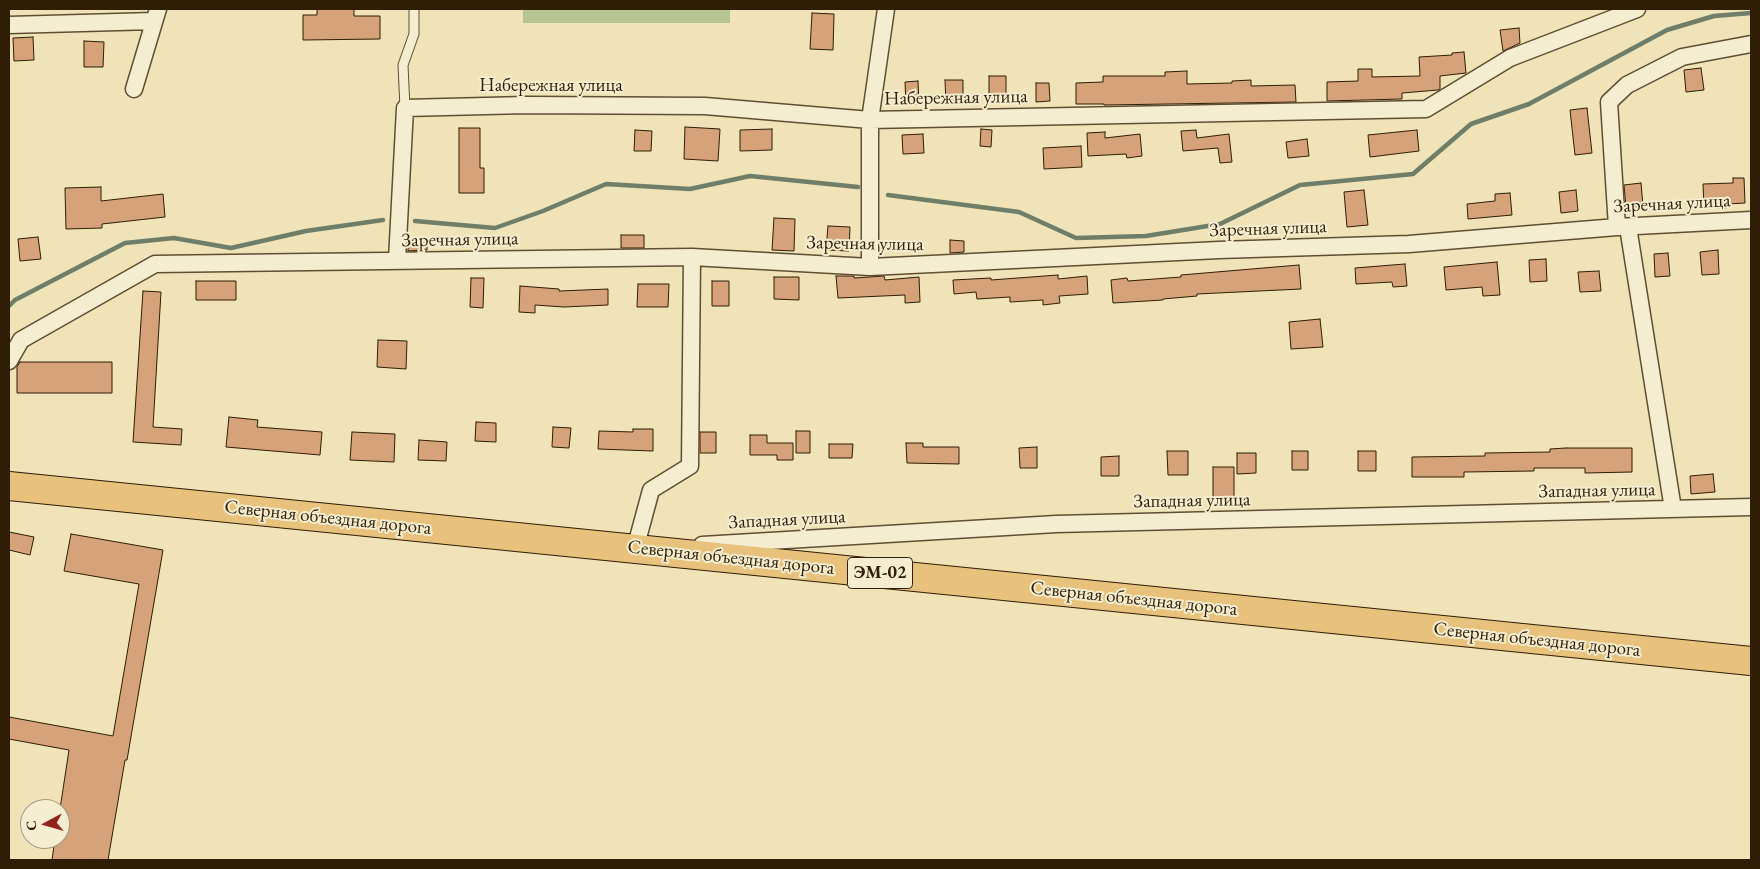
<!DOCTYPE html>
<meta charset="utf-8">
<style>
body{margin:0}
#map{position:relative;width:1760px;height:869px;overflow:hidden;background:#efe3b7;font-family:"EB Garamond",serif}
canvas{display:block}
.frame{position:absolute;inset:0;border:10px solid #2f1d05;pointer-events:none}
.north{position:absolute;left:20px;top:799px;width:50px;height:50px;box-sizing:border-box;background:#f5edd0;border:1px solid #a69a7f;border-radius:50%;rotate:264deg;font-size:14px;font-weight:700;line-height:20px;text-align:center;color:#2f1d05}
.north::after{content:'';display:block;margin:auto;width:18px;height:22px;background:#8f2418;clip-path:polygon(50% 0,100% 100%,50% 72%,0 100%)}
</style>
<div id="map">
<canvas width="1760" height="869"></canvas>
<div class="frame"></div>
<div class="north">С</div>
</div>
<script>
const context = document.querySelector('canvas').getContext('2d');
context.lineJoin = 'round';
function paint(path, color) {
  context.fillStyle = color;
  context.fill(path, 'evenodd');
}
function toPath(rows) {
  const path = new Path2D();
  for (const r of rows) {
    path.moveTo(r[0], r[1]);
    for (let i = 2; i < r.length; i += 2) path.lineTo(r[i], r[i + 1]);
  }
  return path;
}
function strokePath(path, color, width, dash) {
  context.strokeStyle = color;
  context.lineWidth = width;
  context.lineCap = dash ? 'butt' : 'round';
  context.setLineDash(dash || []);
  context.stroke(path);
}
function write(font, color, halo, rows, align = 'center') {
  context.font = font + ' "EB Garamond",serif';
  context.lineWidth = 4;
  context.setLineDash([]);
  context.textBaseline = 'middle';
  context.strokeStyle = halo;
  context.fillStyle = color;
  for (const [text, x, y, turn = 0] of rows) {
    context.save();
    context.translate(x, y);
    context.rotate((+turn || 0) * Math.PI / 180);
    context.textAlign = isNaN(turn) ? turn : align;
    if (halo) context.strokeText(text, 0, 0);
    context.fillText(text, 0, 0);
    context.restore();
  }
}
const green = toPath([
 [523,9,730,9,730,23,523,23]
]);
const stream = toPath([
 [888,195,1019,212,1076,238,1146,236,1220,224,1300,185,1413,174,1471,124,1529,104,1667,30,1714,16,1751,13],
 [415,221,495,228,543,211,606,184,690,189,750,176,858,187],
 [9,306,15,300,125,243,174,238,231,248,306,231,383,220]
]);
const building = toPath([
 [317,9,354,9,354,16,380,16,380,39,303,40,303,15,317,15,317,9],
 [812,13,834,14,833,50,810,49,812,13],
 [1519,28,1520,43,1503,51,1500,30,1519,28],
 [33,37,34,60,14,61,13,38,33,37],
 [84,41,104,42,103,67,84,67,84,41],
 [1464,52,1466,73,1440,76,1440,89,1438,90,1402,93,1402,99,1327,101,1327,82,1358,81,1358,69,1372,69,1372,77,1420,76,1419,57,1452,55,1452,53,1464,52],
 [1701,68,1704,90,1686,92,1684,70,1701,68],
 [1187,71,1187,84,1232,83,1232,81,1251,80,1251,86,1295,85,1296,102,1104,105,1104,104,1076,104,1076,83,1103,82,1103,76,1165,76,1165,72,1187,71],
 [989,76,1006,76,1006,100,989,101,989,76],
 [945,80,963,80,963,104,946,104,945,80],
 [918,81,919,104,906,104,905,82,918,81],
 [1036,83,1049,83,1050,101,1036,102,1036,83],
 [1587,108,1592,153,1575,155,1570,110,1587,108],
 [685,127,720,129,718,161,684,159,685,127],
 [459,128,480,128,480,168,484,168,484,193,459,193,459,128],
 [772,129,772,150,740,151,740,130,772,129],
 [981,129,992,130,991,147,980,146,981,129],
 [635,130,652,131,651,151,634,151,635,130],
 [1196,130,1197,138,1229,134,1232,162,1220,163,1218,148,1183,151,1181,131,1196,130],
 [1417,130,1419,151,1370,157,1368,135,1417,130],
 [1105,132,1105,138,1140,134,1142,156,1127,158,1126,154,1088,156,1087,133,1105,132],
 [923,134,924,153,903,154,902,135,923,134],
 [1307,139,1309,156,1288,158,1286,142,1307,139],
 [1081,146,1082,167,1044,169,1043,148,1081,146],
 [1733,178,1744,178,1745,203,1727,204,1727,208,1704,208,1703,184,1733,183,1733,178],
 [1641,183,1643,206,1626,208,1624,185,1641,183],
 [101,187,101,201,163,194,165,217,102,224,102,228,66,229,65,188,101,187],
 [1364,190,1368,225,1347,227,1344,192,1364,190],
 [1576,190,1578,211,1561,213,1559,192,1576,190],
 [1510,193,1512,215,1468,219,1467,204,1495,201,1495,194,1510,193],
 [774,218,795,219,794,251,772,250,774,218],
 [828,226,850,227,849,251,826,250,828,226],
 [621,235,644,235,644,248,621,248,621,235],
 [38,237,41,259,20,261,18,239,38,237],
 [950,240,964,241,964,252,950,253,950,240],
 [408,242,427,243,427,250,408,251,408,242],
 [1718,250,1719,274,1702,275,1700,252,1718,250],
 [1668,253,1670,276,1655,277,1654,254,1668,253],
 [1546,259,1547,281,1530,282,1529,260,1546,259],
 [1497,262,1500,295,1483,296,1482,287,1446,290,1444,267,1497,262],
 [1405,264,1407,286,1393,287,1392,282,1356,284,1355,268,1405,264],
 [1299,265,1301,289,1197,294,1197,296,1163,299,1163,300,1113,303,1111,280,1127,278,1128,281,1181,277,1181,275,1299,265],
 [1599,271,1601,291,1580,292,1578,272,1599,271],
 [1058,275,1058,279,1087,276,1088,294,1059,296,1060,303,1043,305,1043,300,1010,302,1010,297,977,299,976,292,954,294,953,280,991,278,991,280,1058,275],
 [836,276,854,276,854,278,884,276,885,280,919,277,920,302,905,303,905,295,838,298,836,276],
 [774,277,799,277,799,300,774,299,774,277],
 [471,278,484,278,483,308,470,307,471,278],
 [196,281,236,281,236,300,196,300,196,281],
 [712,281,729,281,729,306,712,306,712,281],
 [638,284,669,284,668,307,637,307,638,284],
 [520,286,559,289,559,291,608,289,608,305,564,307,535,305,535,313,519,312,520,286],
 [143,291,161,292,153,427,182,429,181,445,133,442,143,291],
 [1320,319,1323,347,1291,349,1289,322,1320,319],
 [378,340,407,341,406,369,377,367,378,340],
 [20,362,112,362,112,393,17,393,17,367,20,362],
 [229,417,258,420,257,427,322,432,320,455,226,447,229,417],
 [476,422,496,423,496,442,475,441,476,422],
 [553,427,571,428,569,448,552,447,553,427],
 [633,429,653,429,653,451,598,449,599,431,633,432,633,429],
 [796,431,810,431,810,453,796,453,796,431],
 [352,432,395,434,394,462,350,460,352,432],
 [700,432,716,432,716,453,700,453,700,432],
 [750,435,767,435,767,443,793,443,793,460,777,460,777,455,750,455,750,435],
 [419,440,447,442,446,461,418,460,419,440],
 [906,443,923,443,923,447,959,447,959,464,907,463,906,443],
 [829,444,853,444,852,458,829,458,829,444],
 [1037,447,1037,468,1020,468,1019,448,1037,447],
 [1566,448,1632,448,1632,472,1585,473,1585,468,1534,468,1534,471,1464,472,1464,477,1412,477,1412,457,1485,456,1485,453,1550,452,1550,449,1566,448],
 [1167,451,1188,451,1188,475,1168,475,1167,451],
 [1292,451,1308,451,1308,470,1292,470,1292,451],
 [1358,451,1376,451,1376,471,1358,471,1358,451],
 [1237,453,1256,453,1256,473,1237,474,1237,453],
 [1119,456,1119,476,1101,476,1101,457,1119,456],
 [1213,467,1234,467,1234,498,1213,498,1213,467],
 [1713,474,1715,492,1691,494,1690,476,1713,474],
 [9,532,34,537,30,555,9,550,9,532],
 [71,534,163,550,127,760,125,760,108,860,52,860,55,839,60,839,60,809,69,750,9,739,9,717,113,736,139,584,64,571,71,534]
]);
const service = toPath([
 [405,108,403,65,414,34,414,9]
]);
const minor = toPath([
 [9,25,154,21],
 [134,89,158,9],
 [1617,227,1609,102,1627,85,1682,57,1751,44],
 [1628,227,1673,509],
 [397,260,405,108,526,105,705,106,870,120,1426,109,1510,58,1637,9],
 [870,267,870,120,886,9],
 [9,361,21,340,155,264,692,257,870,267,1219,250,1409,244,1617,227,1751,220],
 [702,545,1056,524,1751,507],
 [642,548,635,549,651,490,690,466,692,257]
]);
const trunk = toPath([
 [9,486,1751,661]
]);
const shields = [
 [880,573,65]
];
const shieldNames = [
 ["ЭМ-02",880,573]
];
const streetNames = [
 ["Набережная улица",551,86],
 ["Набережная улица",956,98,-1],
 ["Заречная улица",1672,204,-3],
 ["Заречная улица",1268,229,-2],
 ["Заречная улица",460,240,-1],
 ["Заречная улица",865,244,1],
 ["Западная улица",1597,491,-1],
 ["Западная улица",1192,501,-1],
 ["Северная объездная дорога",328,518,6],
 ["Западная улица",787,520,-3],
 ["Северная объездная дорога",731,558,6],
 ["Северная объездная дорога",1134,599,6],
 ["Северная объездная дорога",1537,640,6]
];
paint(green, '#b5c492');
strokePath(stream, '#6f7e68', 4.5);
paint(building, '#d5a279');
strokePath(building, '#2f1d05', 1);
strokePath(service, '#5f4e32', 11);
strokePath(minor, '#5f4e32', 19);
strokePath(trunk, '#2f1d05', 30);
strokePath(service, '#f5edd0', 9);
strokePath(minor, '#f5edd0', 16);
strokePath(trunk, '#e8c27c', 28);
for (const [x, y, w] of shields) {
  const box = new Path2D();
  box.roundRect(x - w / 2, y - 15.5, w, 31, 4);
  context.fillStyle = '#f5edd0';
  context.fill(box);
  strokePath(box, '#2f1d05', 1);
}
write('bold 18px', '#2f1d05', null, shieldNames);
write('19px', '#2f1d05', '#f5edd0', streetNames);
</script>
